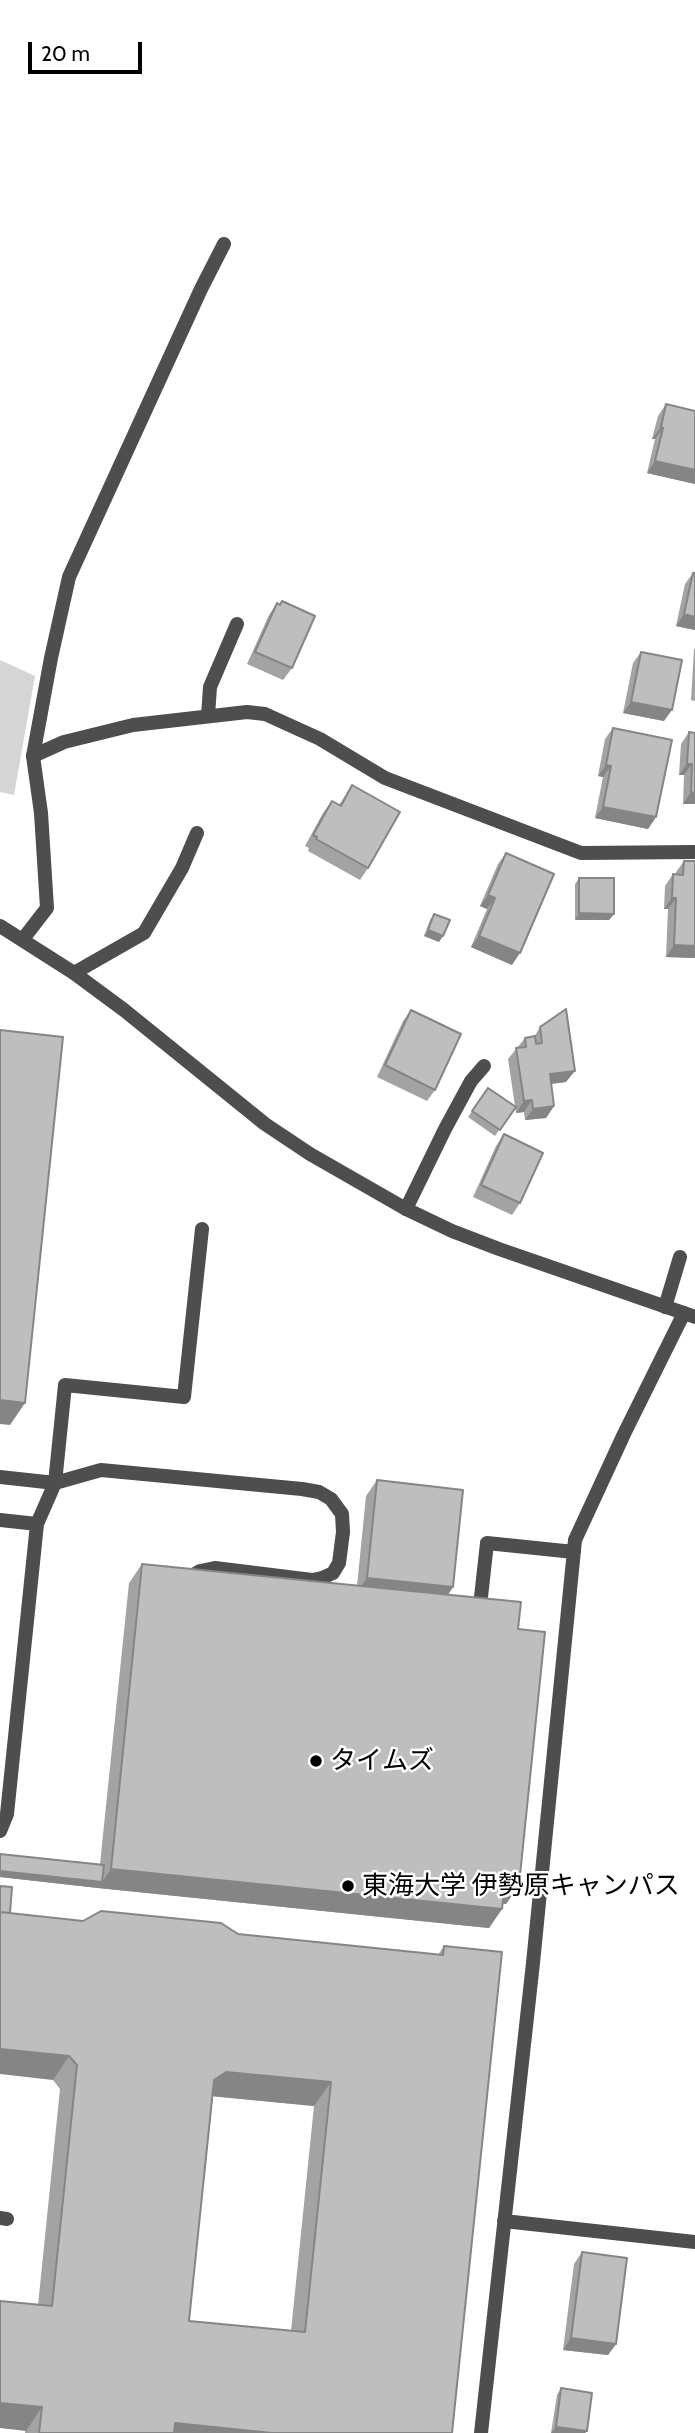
<!DOCTYPE html>
<meta charset="utf-8">
<style>
body{margin:0}
#map{position:relative;width:695px;height:2433px;overflow:hidden;background:#fff;font-family:Cabin,sans-serif}
canvas{display:block}
.scale{position:absolute;left:28px;top:42px;width:114px;height:32px;box-sizing:border-box;border:4px solid #000;border-top:0;padding-left:9px;font-size:21px;line-height:24px;white-space:nowrap;color:#000;-webkit-text-stroke:5px #fff;paint-order:stroke}
</style>
<div id="map">
<canvas width="695" height="2433"></canvas>
<div class="scale">20 m</div>
</div>
<script>
const context = document.querySelector('canvas').getContext('2d');
context.lineJoin = 'round';
function paint(path, color) {
  context.fillStyle = color;
  context.fill(path, 'evenodd');
}
function toPath(rows) {
  const path = new Path2D();
  for (const r of rows) {
    path.moveTo(r[0], r[1]);
    for (let i = 2; i < r.length; i += 2) path.lineTo(r[i], r[i + 1]);
  }
  return path;
}
function strokePath(path, color, width, dash) {
  context.strokeStyle = color;
  context.lineWidth = width;
  context.lineCap = dash ? 'butt' : 'round';
  context.setLineDash(dash || []);
  context.stroke(path);
}
function write(font, color, halo, rows, align = 'center') {
  context.font = font + ' Cabin,"Noto Sans JP",sans-serif';
  context.lineWidth = 5;
  context.setLineDash([]);
  context.textBaseline = 'middle';
  context.strokeStyle = halo;
  context.fillStyle = color;
  for (const [text, x, y, turn = 0] of rows) {
    context.save();
    context.translate(x, y);
    context.rotate((+turn || 0) * Math.PI / 180);
    context.textAlign = isNaN(turn) ? turn : align;
    if (halo) context.strokeText(text, 0, 0);
    context.fillText(text, 0, 0);
    context.restore();
  }
}
const green = toPath([
 [0,660,35,676,14,795,0,792]
]);
const service = toPath([
 [208,716,210,687,237,624],
 [33,756,51,658,69,577,201,289,224,244],
 [74,973,144,933,182,868,197,833],
 [406,1209,445,1129,471,1081,484,1066],
 [665,1307,680,1257],
 [0,1477,55,1483,101,1470,302,1489,319,1492,331,1499,342,1514,343,1532,339,1563,333,1573,322,1578,312,1580,215,1568,200,1571,188,1578],
 [0,1520,37,1524],
 [479,1615,487,1543,574,1552],
 [0,1831,7,1814,37,1524,55,1483,65,1385,184,1397,202,1229],
 [0,2218,7,2219],
 [504,2221,695,2242],
 [481,2433,533,1963,575,1540,624,1434,684,1313]
]);
const minor = toPath([
 [23,939,47,908,41,813,33,756,64,742,133,725,247,712,265,714,320,739,385,778,581,853,695,852]
]);
const tertiary = toPath([
 [0,926,74,973,124,1010,265,1124,310,1154,406,1209,452,1231,499,1249,695,1317]
]);
const wall = toPath([
 [666,404,695,411,695,484,647,473,655,439,652,439,658,416],
 [693,573,695,573,695,630,676,626,685,584],
 [282,601,292,668,283,680,247,664,269,615,277,603,279,604],
 [695,648,695,701,691,700,694,650],
 [641,652,664,721,623,713,633,663],
 [613,728,656,817,648,829,595,818,603,777,598,776,605,739],
 [689,732,695,733,695,804,683,804,684,775,679,775,681,744],
 [352,785,368,868,360,880,308,851,309,848,305,846,323,813,332,801,339,805],
 [506,853,512,965,471,947,487,909,480,906,498,864],
 [684,861,695,958,666,957,668,909,664,909,665,886,673,874,676,874,676,872],
 [579,878,614,914,609,920,575,920,575,884],
 [434,914,439,942,424,936,430,920],
 [411,1010,435,1090,427,1101,377,1077,403,1021],
 [540,1027,566,1082,551,1084,554,1106,546,1118,525,1120,524,1112,516,1113,515,1107,495,1136,468,1117,488,1088,515,1106,508,1059,525,1038,534,1037],
 [504,1134,520,1203,512,1215,473,1197,496,1146],
 [377,1480,453,1587,448,1595,518,1629,519,1885,506,1904,503,1903,502,1909,489,1928,98,1888,0,1877,0,1854,100,1864,129,1583,142,1564,357,1586,366,1496],
 [10,1913,83,1921,238,1934,438,1955,444,1946,452,2433,25,2433,60,2089,53,2080],
 [213,2096,314,2106,291,2331,189,2321],
 [582,2252,616,2344,608,2355,563,2350,574,2264],
 [561,2388,587,2431,585,2433,551,2433,557,2395]
]);
const shadedWall = toPath([
 [661,427,663,428,655,439,652,439],
 [655,461,695,470,695,484,647,473],
 [684,614,695,617,695,630,676,626],
 [631,702,672,710,664,721,623,713],
 [687,764,692,764,684,775,679,775],
 [606,765,611,766,603,777,598,776],
 [691,792,695,793,695,804,683,804],
 [603,807,656,817,648,829,595,818],
 [488,895,495,898,487,909,480,906],
 [672,898,676,898,668,909,664,909],
 [579,913,614,914,609,920,575,920],
 [428,930,443,936,439,942,424,936],
 [479,936,520,953,512,965,471,947],
 [674,945,695,946,695,958,666,957],
 [575,1071,566,1082,542,1085,550,1074],
 [532,1100,524,1112,516,1113,524,1101],
 [554,1106,546,1118,525,1120,533,1109],
 [0,1400,25,1403,10,1425,0,1424],
 [367,1578,453,1587,442,1602,356,1593],
 [111,1869,502,1909,489,1928,98,1888,0,1877,0,1871,102,1882],
 [505,1884,519,1885,506,1904,491,1902],
 [0,2049,69,2056,53,2080,0,2074],
 [226,2072,331,2082,314,2106,209,2096,214,2080],
 [571,2338,616,2344,608,2355,563,2350],
 [0,2403,42,2407,26,2431,0,2428],
 [175,2423,272,2433,168,2433],
 [556,2427,587,2431,585,2433,551,2433]
]);
const building = toPath([
 [666,404,695,411,695,470,655,461,663,428,661,427,666,404],
 [693,573,695,573,695,617,684,614,693,573],
 [282,601,315,616,292,668,255,652,277,603,280,605,282,601],
 [641,652,682,660,672,710,631,702,641,652],
 [613,728,672,740,656,817,603,807,611,766,606,765,613,728],
 [689,732,695,733,695,793,691,792,692,764,687,764,689,732],
 [352,785,400,812,368,868,316,839,317,837,313,835,332,801,341,806,352,785],
 [506,853,554,874,520,953,479,936,495,898,488,895,506,853],
 [684,861,695,861,695,946,674,945,676,898,672,898,673,874,683,875,684,861],
 [579,878,614,878,614,914,579,913,579,878],
 [434,914,450,920,443,936,428,930,434,914],
 [566,1009,575,1071,550,1074,554,1106,533,1109,532,1100,524,1101,516,1048,526,1047,525,1038,535,1036,536,1044,542,1043,540,1027,566,1009],
 [411,1010,461,1034,435,1090,385,1065,411,1010],
 [0,1030,63,1037,25,1403,0,1400,0,1030],
 [488,1088,516,1107,500,1130,472,1111,488,1088],
 [504,1134,543,1153,520,1203,481,1185,504,1134],
 [377,1480,463,1490,453,1587,367,1578,377,1480],
 [142,1564,521,1602,518,1629,545,1632,519,1885,505,1884,502,1909,111,1869,142,1564],
 [0,1854,104,1865,102,1882,0,1871,0,1854],
 [0,1886,12,1887,10,1913,0,1912,0,1886],
 [101,1911,221,1923,238,1934,443,1955,444,1946,502,1952,452,2433,272,2433,175,2423,174,2433,39,2433,42,2407,0,2403,0,2301,52,2306,77,2065,69,2056,0,2049,0,1912,83,1921,101,1911],
 [226,2072,331,2082,305,2332,189,2321,214,2080,226,2072],
 [582,2252,627,2258,616,2344,571,2338,582,2252],
 [561,2388,592,2393,587,2431,556,2427,561,2388]
]);
const markers = [
 [316,1761,7,"#000"],
 [348,1886,7,"#000"]
];
const poiNames = [
 ["タイムズ",330,1761],
 ["東海大学 伊勢原キャンパス",362,1886]
];
paint(green, '#d5d5d5');
strokePath(service, '#4e4e4e', 14);
strokePath(minor, '#4e4e4e', 14);
strokePath(tertiary, '#4e4e4e', 14);
paint(wall, '#a3a3a3');
paint(shadedWall, '#858585');
paint(building, '#bebebe');
strokePath(building, '#858585', 2);
for (const [x, y, r, color] of markers) {
  const dot = new Path2D();
  dot.arc(x, y, r, 0, 2 * Math.PI);
  context.fillStyle = color;
  context.fill(dot);
  strokePath(dot, '#fff', 2.5);
}
write('26px', '#000', '#fff', poiNames, 'left');
</script>
